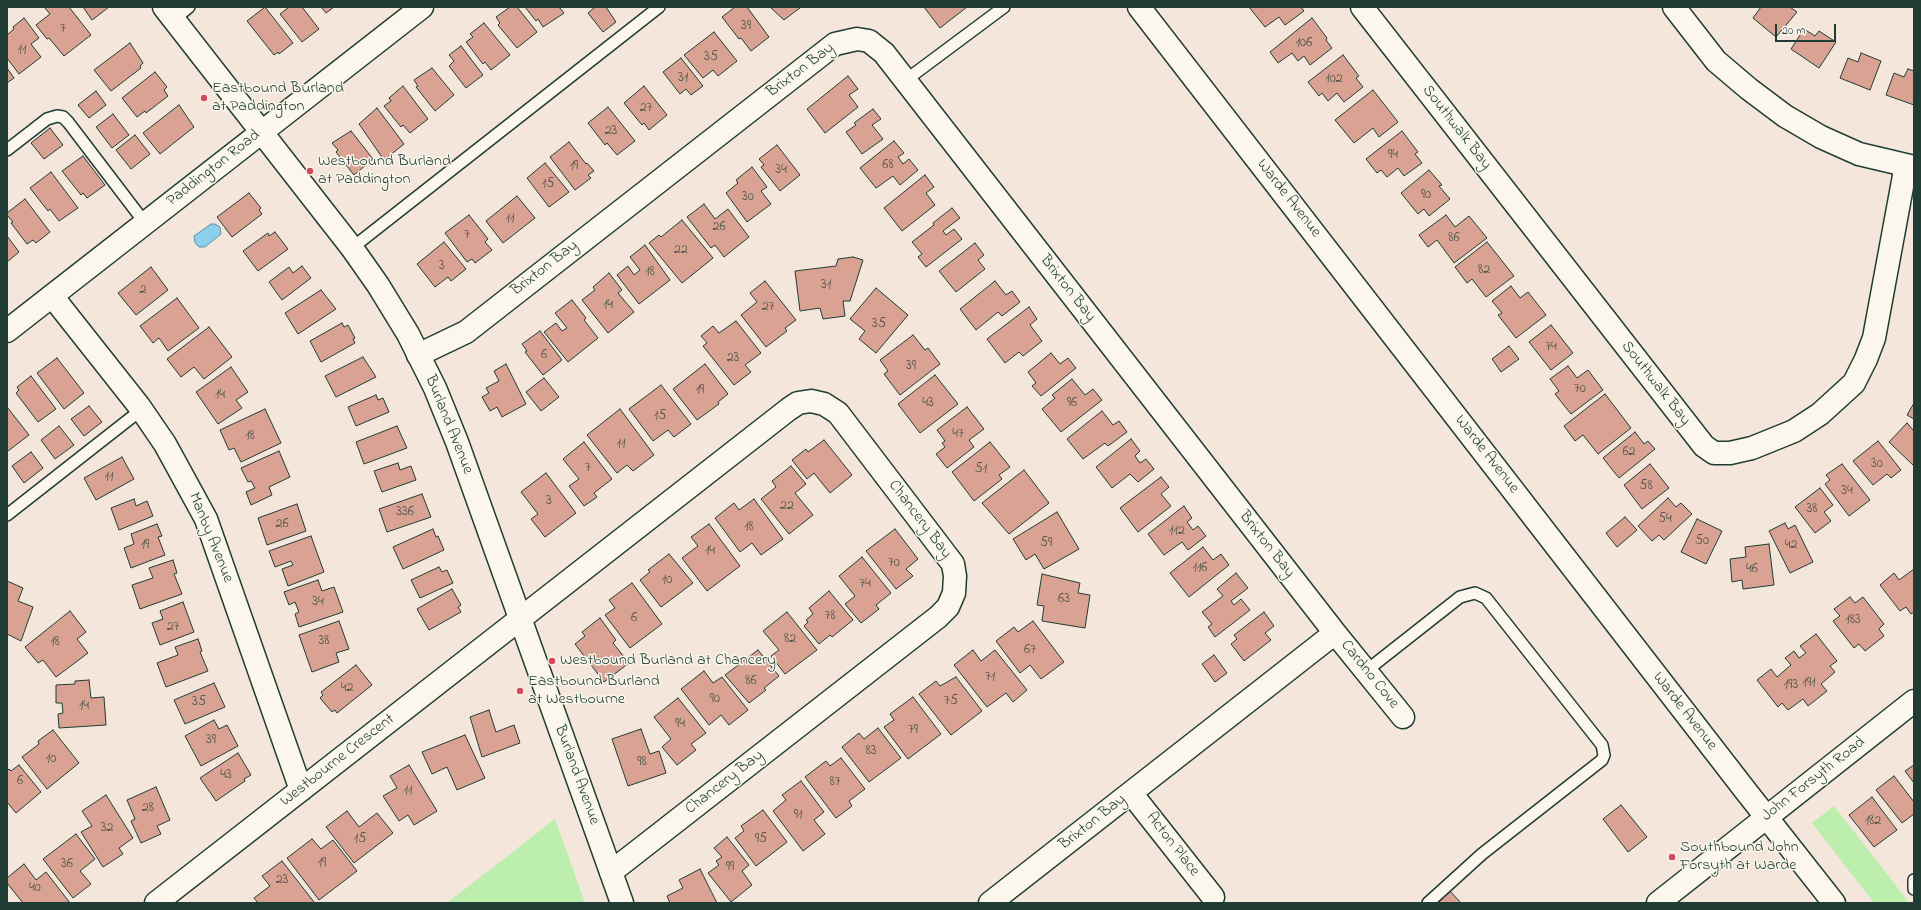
<!DOCTYPE html>
<style>
body{margin:0}
#map{position:relative;width:1921px;height:910px;overflow:hidden;background:#f4e6da;font-family:"Indie Flower",sans-serif}
canvas{display:block}
.frame{position:absolute;inset:0;border:8px solid #1f3d34;pointer-events:none}
.scale{position:absolute;left:1775px;top:24px;width:61px;height:18px;box-sizing:border-box;border:2px solid #1f3d34;border-top:0;padding-left:5px;font-size:12px;line-height:14px;white-space:nowrap;color:#1f3d34;-webkit-text-stroke:3px #fbf7ec;paint-order:stroke}
</style>
<div id="map">
<canvas width="1921" height="910"></canvas>
<div class="frame"></div>
<div class="scale">20 m</div>
</div>
<script>
const context = document.querySelector('canvas').getContext('2d');
context.lineJoin = 'round';
function paint(path, color) {
  context.fillStyle = color;
  context.fill(path, 'evenodd');
}
function toPath(rows) {
  const path = new Path2D();
  for (const r of rows) {
    path.moveTo(r[0], r[1]);
    for (let i = 2; i < r.length; i += 2) path.lineTo(r[i], r[i + 1]);
  }
  return path;
}
function strokePath(path, color, width, dash) {
  context.strokeStyle = color;
  context.lineWidth = width;
  context.lineCap = dash ? 'butt' : 'round';
  context.setLineDash(dash || []);
  context.stroke(path);
}
function write(font, color, halo, rows, align = 'center') {
  context.font = font + ' "Indie Flower",sans-serif';
  context.lineWidth = 3;
  context.setLineDash([]);
  context.textBaseline = 'middle';
  context.strokeStyle = halo;
  context.fillStyle = color;
  for (const [text, x, y, turn = 0] of rows) {
    context.save();
    context.translate(x, y);
    context.rotate((+turn || 0) * Math.PI / 180);
    context.textAlign = isNaN(turn) ? turn : align;
    if (halo) context.strokeText(text, 0, 0);
    context.fillText(text, 0, 0);
    context.restore();
  }
}
const green = toPath([
 [1834,806,1891,879,1909,903,1874,903,1812,823],
 [555,819,585,903,447,903]
]);
const water = toPath([
 [211,224,215,224,220,227,221,234,205,247,199,247,195,243,194,236,211,224]
]);
const building = toPath([
 [44,7,69,7,91,35,64,56,49,38,47,39,36,25,50,14,44,7],
 [83,7,109,7,92,20,83,7],
 [265,7,293,43,279,54,278,52,274,55,247,21,265,7],
 [289,7,302,7,319,29,302,42,280,14,289,7],
 [321,7,334,7,326,13,321,7],
 [510,7,517,7,537,32,517,48,498,25,500,23,496,17,510,7],
 [525,7,559,7,564,13,543,27,538,19,536,21,525,7],
 [595,7,606,7,616,22,603,32,588,13,595,7],
 [735,7,747,7,769,37,751,51,741,38,739,39,722,17,735,7],
 [770,7,801,7,784,20,770,7],
 [924,7,967,7,940,28,924,7],
 [1249,7,1301,7,1304,11,1285,25,1279,17,1265,27,1249,7],
 [1761,7,1790,7,1797,12,1776,37,1753,18,1761,7],
 [24,18,39,38,31,44,41,57,19,74,7,58,7,35,14,29,13,27,24,18],
 [1312,18,1327,38,1326,40,1332,48,1310,65,1304,56,1298,61,1292,53,1278,63,1270,52,1312,18],
 [484,23,510,55,491,70,485,62,483,64,466,42,473,37,470,34,484,23],
 [1804,29,1815,36,1819,31,1836,42,1819,68,1791,49,1804,29],
 [714,32,737,61,718,76,713,70,703,78,684,55,714,32],
 [130,43,143,63,140,66,141,68,111,91,94,70,130,43],
 [461,46,483,75,466,88,449,66,454,61,449,55,461,46],
 [1861,53,1881,61,1870,90,1840,78,1848,58,1858,62,1861,53],
 [1343,55,1359,76,1356,78,1363,87,1344,102,1337,93,1328,101,1322,93,1319,96,1308,82,1343,55],
 [681,58,703,86,691,95,686,89,680,94,663,72,681,58],
 [7,68,14,78,7,83,7,68],
 [432,68,454,95,435,111,416,87,418,86,414,80,432,68],
 [1908,69,1914,71,1914,105,1886,95,1894,73,1904,77,1908,69],
 [155,72,167,87,164,90,168,96,146,113,145,111,137,117,122,98,155,72],
 [848,76,858,89,849,95,858,107,825,133,807,109,848,76],
 [403,86,428,119,410,133,403,125,401,127,384,106,391,101,389,98,403,86],
 [644,86,667,115,649,130,644,123,642,125,624,103,644,86],
 [1373,90,1398,122,1379,137,1373,128,1354,143,1335,120,1373,90],
 [96,91,106,105,89,118,78,105,96,91],
 [179,105,194,127,160,154,143,133,179,105],
 [608,107,635,141,617,155,607,143,605,145,588,123,608,107],
 [377,108,404,144,384,160,359,124,377,108],
 [873,109,881,119,872,125,883,139,862,154,846,132,856,125,854,123,873,109],
 [113,114,129,135,112,148,96,127,113,114],
 [50,128,63,145,44,159,31,143,50,128],
 [351,131,373,159,354,175,336,152,338,150,332,143,351,131],
 [1402,131,1418,152,1415,154,1422,163,1404,176,1398,168,1387,177,1381,170,1377,173,1366,159,1402,131],
 [135,135,150,154,131,169,116,150,135,135],
 [894,141,904,153,898,157,903,164,909,159,918,170,900,185,893,176,876,188,860,168,894,141],
 [569,142,586,164,587,163,594,171,588,175,591,178,575,190,550,157,569,142],
 [777,145,800,175,780,191,761,167,764,165,759,159,777,145],
 [83,156,105,185,87,198,83,193,81,195,62,171,83,156],
 [545,163,569,192,549,207,527,178,545,163],
 [752,167,767,187,761,191,771,204,747,222,726,193,738,183,736,180,752,167],
 [1429,170,1442,185,1439,186,1450,199,1429,216,1424,209,1418,214,1401,193,1429,170],
 [51,172,78,208,59,221,50,209,48,211,30,188,51,172],
 [925,175,934,187,926,193,935,205,902,231,884,208,925,175],
 [249,193,261,208,259,210,262,214,232,237,217,217,249,193],
 [517,196,535,218,503,243,486,221,517,196],
 [25,199,50,232,36,243,33,240,27,244,11,223,13,222,7,215,7,213,25,199],
 [704,204,715,219,728,209,749,237,724,257,715,245,711,248,687,217,704,204],
 [952,208,960,218,943,231,946,235,954,229,962,239,926,267,918,257,922,254,912,242,934,225,933,223,952,208],
 [469,215,488,239,485,242,492,250,475,263,472,259,467,262,445,233,469,215],
 [1446,215,1455,227,1469,216,1487,238,1454,263,1437,240,1428,247,1419,235,1446,215],
 [682,220,713,258,682,283,649,243,659,235,661,237,682,220],
 [275,232,288,249,258,271,243,251,268,233,269,236,275,232],
 [7,236,19,252,7,262,7,236],
 [444,242,466,269,451,281,448,277,435,287,417,264,444,242],
 [1487,242,1514,276,1486,297,1472,279,1467,283,1455,267,1487,242],
 [975,243,984,255,978,260,985,269,956,292,939,271,975,243],
 [645,245,670,280,639,304,617,275,628,266,634,275,640,270,630,257,645,245],
 [853,257,863,260,850,301,843,301,845,316,823,319,820,308,800,311,795,271,836,266,838,259,853,257],
 [302,266,311,278,282,300,269,282,289,267,293,273,302,266],
 [151,267,168,290,136,315,118,293,151,267],
 [609,273,622,290,618,293,634,312,608,333,582,300,595,290,593,287,609,273],
 [765,281,796,320,785,328,787,331,766,347,741,315,757,302,750,293,765,281],
 [995,281,1006,295,1012,291,1020,302,1002,316,998,312,976,330,960,309,995,281],
 [1511,286,1520,298,1528,292,1546,315,1516,338,1498,315,1502,313,1492,301,1511,286],
 [876,288,908,315,876,353,859,339,865,331,850,319,876,288],
 [321,290,336,309,298,334,285,313,321,290],
 [177,298,199,328,168,351,159,338,153,343,140,326,177,298],
 [572,300,586,318,584,320,598,338,568,362,544,332,556,323,562,331,567,328,555,313,572,300],
 [1029,307,1037,319,1030,325,1042,341,1023,356,1019,352,1005,363,987,339,1029,307],
 [736,321,761,353,745,365,751,372,734,385,703,346,707,343,701,336,713,326,719,333,736,321],
 [342,323,344,327,348,325,355,338,353,339,355,343,321,362,310,341,342,323],
 [1551,325,1573,353,1551,370,1529,342,1551,325],
 [209,327,232,357,204,379,194,367,181,377,167,359,209,327],
 [540,331,562,360,543,375,525,352,527,351,522,344,540,331],
 [913,335,925,350,928,348,940,364,900,395,884,374,888,371,880,360,913,335],
 [1509,346,1519,359,1501,372,1492,359,1509,346],
 [1051,353,1060,364,1068,358,1076,368,1041,396,1032,386,1036,383,1028,372,1051,353],
 [363,357,376,377,336,397,325,376,363,357],
 [57,358,84,393,64,409,37,373,57,358],
 [506,364,526,404,502,417,497,407,490,411,482,397,489,393,486,388,499,381,494,371,506,364],
 [705,364,728,394,718,402,719,404,697,420,673,389,705,364],
 [1568,366,1577,378,1588,370,1603,390,1571,414,1555,394,1559,391,1550,379,1568,366],
 [231,367,248,392,236,400,242,408,218,424,196,392,231,367],
 [935,375,958,404,920,433,898,404,935,375],
 [31,376,56,409,38,422,16,393,19,390,17,387,31,376],
 [544,378,559,397,541,411,526,392,544,378],
 [1072,379,1085,395,1093,389,1102,400,1061,432,1042,409,1055,398,1052,395,1072,379],
 [661,385,691,424,674,437,668,430,653,441,629,409,661,385],
 [1605,394,1631,428,1598,454,1583,435,1575,441,1564,426,1605,394],
 [376,395,378,400,383,398,389,412,356,426,348,407,376,395],
 [1914,403,1914,419,1907,415,1914,403],
 [89,406,102,422,84,436,71,419,89,406],
 [7,407,29,435,8,451,7,449,7,407],
 [967,407,984,429,969,440,974,447,947,468,936,454,945,447,942,443,945,441,937,430,967,407],
 [265,409,281,443,241,462,234,448,229,450,220,430,265,409],
 [620,409,654,455,633,471,627,465,617,473,587,435,620,409],
 [1102,411,1113,425,1119,421,1127,432,1108,446,1105,443,1083,459,1067,439,1102,411],
 [1907,423,1914,431,1914,466,1889,442,1907,423],
 [59,426,74,445,55,459,41,440,59,426],
 [397,426,407,448,364,464,356,442,397,426],
 [1635,432,1644,444,1648,441,1655,449,1619,478,1603,458,1635,432],
 [1131,439,1140,451,1135,456,1140,463,1146,459,1154,469,1138,482,1130,474,1112,488,1096,467,1131,439],
 [824,440,852,475,830,493,814,473,807,479,792,460,806,449,808,452,824,440],
 [1878,441,1901,470,1891,478,1887,474,1873,485,1853,461,1878,441],
 [584,442,612,479,594,493,597,497,584,506,569,486,579,479,563,459,584,442],
 [990,442,1010,467,999,475,1002,479,974,501,952,472,990,442],
 [279,451,290,477,269,487,272,495,251,505,246,492,255,488,251,481,248,482,241,468,279,451],
 [31,452,43,468,24,483,12,466,31,452],
 [122,457,134,479,96,500,84,478,122,457],
 [398,463,400,470,411,466,416,480,382,492,374,471,398,463],
 [1650,464,1669,488,1642,509,1624,485,1650,464],
 [1842,464,1870,500,1849,516,1825,484,1830,480,1826,475,1842,464],
 [791,466,806,484,795,493,813,515,789,534,761,499,776,487,772,481,791,466],
 [1024,470,1049,503,1009,534,982,503,1024,470],
 [546,473,576,513,545,537,531,519,538,514,521,492,546,473],
 [1161,477,1169,487,1161,494,1171,506,1138,532,1120,508,1161,477],
 [1820,488,1833,505,1824,512,1831,521,1815,533,1795,507,1820,488],
 [422,494,431,517,387,532,379,509,422,494],
 [1668,498,1676,507,1681,503,1692,514,1664,540,1659,535,1652,541,1638,526,1668,498],
 [134,499,136,506,147,501,153,516,119,530,111,508,134,499],
 [754,499,783,539,761,555,752,543,740,552,715,518,734,503,739,510,754,499],
 [297,504,306,531,267,545,258,518,297,504],
 [1184,506,1192,518,1187,522,1193,530,1198,526,1206,536,1188,550,1182,542,1164,555,1148,534,1184,506],
 [1057,512,1079,549,1044,569,1035,554,1026,560,1013,539,1057,512],
 [1625,517,1637,530,1617,547,1606,533,1625,517],
 [1697,519,1722,531,1706,564,1681,552,1697,519],
 [1785,523,1788,529,1795,525,1813,562,1790,573,1769,531,1785,523],
 [157,524,162,536,158,537,165,555,131,568,124,548,134,544,131,534,157,524],
 [709,524,740,566,707,591,682,558,698,546,691,537,709,524],
 [433,529,436,537,438,536,444,550,403,569,393,547,433,529],
 [895,529,918,559,906,569,913,576,896,589,866,551,895,529],
 [311,536,324,572,288,586,282,569,293,565,291,561,275,567,269,551,311,536],
 [1769,544,1774,585,1743,589,1742,580,1732,582,1730,559,1746,557,1745,547,1769,544],
 [1203,547,1213,560,1221,554,1229,565,1189,597,1170,573,1203,547],
 [669,554,693,583,661,607,640,580,650,572,648,570,669,554],
 [862,557,891,593,876,605,879,609,861,623,845,604,855,596,839,576,862,557],
 [173,560,177,573,174,574,182,594,140,609,132,585,153,578,149,568,173,560],
 [439,567,442,572,447,570,453,583,420,598,411,580,439,567],
 [1914,569,1914,612,1911,614,1906,607,1900,611,1880,585,1894,573,1899,580,1914,569],
 [1236,573,1248,588,1231,601,1234,605,1241,599,1250,610,1215,637,1208,627,1212,624,1202,612,1223,596,1217,589,1236,573],
 [1042,574,1080,583,1078,593,1090,595,1085,628,1042,621,1044,606,1037,605,1042,574],
 [318,580,322,591,334,587,343,612,299,627,295,614,299,612,295,602,289,605,284,592,318,580],
 [7,581,23,588,18,601,33,607,21,641,7,634,7,581],
 [632,583,662,624,630,648,605,615,615,608,609,600,632,583],
 [452,589,461,605,458,607,461,612,429,630,417,609,452,589],
 [829,591,853,620,832,637,830,635,819,644,804,626,808,622,806,620,813,614,809,608,829,591],
 [1850,597,1855,603,1863,597,1884,624,1879,629,1884,636,1865,651,1859,644,1854,648,1833,621,1840,616,1834,609,1850,597],
 [183,602,194,632,160,645,152,623,163,619,160,611,183,602],
 [70,611,86,632,77,639,88,653,56,677,43,660,38,663,25,647,70,611],
 [787,612,817,650,785,674,771,656,779,650,763,631,787,612],
 [1264,612,1274,626,1265,633,1271,640,1244,661,1231,644,1237,639,1234,635,1264,612],
 [600,618,616,640,613,643,629,663,604,682,575,644,585,636,582,632,600,618],
 [339,621,349,649,336,653,339,662,312,672,299,635,339,621],
 [1033,621,1064,662,1041,679,1030,665,1020,673,996,641,1014,627,1018,632,1033,621],
 [1816,634,1837,661,1830,666,1835,672,1821,684,1827,691,1808,706,1803,699,1788,710,1782,703,1778,707,1757,680,1771,669,1777,677,1791,665,1785,658,1794,651,1799,658,1806,653,1800,646,1816,634],
 [198,639,202,651,200,652,208,671,166,687,157,663,178,655,175,647,198,639],
 [758,650,779,676,764,688,766,690,749,703,725,675,758,650],
 [973,650,981,661,995,650,1027,690,1013,702,1006,693,987,707,954,665,973,650],
 [1214,655,1227,673,1215,682,1202,664,1214,655],
 [356,665,372,685,337,713,335,710,332,712,320,698,323,695,321,692,356,665],
 [704,671,713,683,722,677,748,710,729,725,721,715,709,725,681,689,704,671],
 [956,677,982,711,951,735,919,694,936,681,940,686,956,677],
 [89,680,91,698,104,697,106,725,59,728,58,714,63,713,62,703,56,703,56,685,75,684,75,681,89,680],
 [214,683,225,707,185,724,174,700,214,683],
 [913,697,941,734,908,759,884,727,894,720,890,714,913,697],
 [678,698,706,733,691,744,696,750,677,765,662,747,671,739,654,717,678,698],
 [489,710,496,732,514,725,520,743,482,757,470,717,489,710],
 [214,720,219,729,227,725,238,746,201,766,185,736,214,720],
 [878,728,901,758,869,782,842,747,859,733,864,739,878,728],
 [641,729,650,754,659,751,666,773,628,786,612,739,641,729],
 [53,730,79,763,47,789,22,757,39,744,38,741,53,730],
 [465,735,485,778,457,790,447,767,432,774,422,752,465,735],
 [238,753,251,775,244,779,245,781,216,801,200,778,238,753],
 [841,758,865,789,849,801,852,806,836,818,805,777,826,761,830,766,841,758],
 [19,765,41,792,16,813,7,802,7,771,9,769,11,771,19,765],
 [409,765,437,811,414,825,408,815,399,821,383,796,397,788,390,776,409,765],
 [1914,765,1914,783,1905,771,1914,765],
 [1894,776,1914,802,1914,814,1902,823,1876,790,1894,776],
 [801,781,824,812,814,820,825,834,803,851,773,811,786,800,782,795,801,781],
 [156,787,170,820,157,826,161,834,141,843,131,821,135,819,127,800,156,787],
 [106,795,133,838,119,848,123,854,103,867,81,832,92,826,82,811,106,795],
 [1872,797,1897,830,1874,847,1849,815,1872,797],
 [1621,805,1647,837,1628,852,1603,819,1621,805],
 [763,810,787,842,756,866,735,838,744,831,741,826,763,810],
 [347,811,359,827,377,813,393,833,354,863,326,827,347,811],
 [76,834,95,859,80,871,91,884,73,898,43,859,76,834],
 [727,837,749,865,742,871,752,885,731,902,708,873,719,865,716,861,722,857,714,848,727,837],
 [312,839,321,849,333,840,357,871,319,900,287,858,312,839],
 [282,861,314,902,312,903,258,903,254,898,270,886,262,876,282,861],
 [24,864,36,880,46,872,70,903,23,903,7,883,7,878,24,864],
 [700,869,717,903,670,903,667,896,683,888,679,880,700,869],
 [1450,891,1461,903,1438,903,1450,891]
]);
const service = toPath([
 [173,20,189,7],
 [906,80,1004,7],
 [7,150,47,119,57,116,63,117,68,122,145,223],
 [352,248,659,7],
 [7,515,141,410],
 [1366,671,1460,597,1475,593,1486,598,1602,745,1604,755,1602,760,1482,854,1428,903],
 [1914,880,1914,889]
]);
const minor = toPath([
 [1362,7,1704,446,1714,453,1730,453,1752,448,1794,431,1820,414,1854,383,1866,359,1874,338,1906,165],
 [1674,7,1716,61,1749,89,1785,116,1821,137,1859,154,1914,167],
 [52,296,139,406,165,444,206,519,301,790],
 [418,355,466,332,835,44,857,39,869,41,884,53,1335,633,1403,717],
 [1131,793,1213,897],
 [156,903,789,409,798,403,811,401,824,404,838,413,953,564,955,576,954,593,948,607,938,617,611,872],
 [990,903,1335,633]
]);
const tertiary = toPath([
 [164,7,352,248,378,285,408,334,435,388,457,442,622,903],
 [7,331,422,7],
 [1658,903,1914,701]
]);
const secondary = toPath([
 [1139,7,1745,790,1834,903]
]);
const markers = [
 [204,98,4,"#d1495b"],
 [310,171,4,"#d1495b"],
 [552,661,4,"#d1495b"],
 [520,691,4,"#d1495b"],
 [1672,857,4,"#d1495b"]
];
const numberNames = [
 ["39",746,27],
 ["7",63,30],
 ["106",1304,44],
 ["11",22,51],
 ["35",711,58],
 ["31",683,79],
 ["102",1334,80],
 ["27",646,109],
 ["23",611,132],
 ["94",1393,156],
 ["68",888,166],
 ["19",574,167],
 ["34",781,171],
 ["15",548,185],
 ["90",1426,196],
 ["30",748,198],
 ["11",510,220],
 ["26",719,228],
 ["7",467,236],
 ["86",1454,239],
 ["22",681,251],
 ["3",442,267],
 ["82",1484,271],
 ["18",650,273],
 ["31",826,286],
 ["2",143,291],
 ["14",608,306],
 ["27",768,308],
 ["35",879,325],
 ["74",1551,348],
 ["6",544,356],
 ["23",733,359],
 ["39",911,367],
 ["70",1580,390],
 ["19",700,391],
 ["14",220,396],
 ["43",928,404],
 ["96",1072,404],
 ["15",660,417],
 ["47",958,435],
 ["18",250,437],
 ["11",621,445],
 ["62",1629,453],
 ["30",1877,465],
 ["7",588,469],
 ["51",981,470],
 ["11",109,478],
 ["58",1646,487],
 ["34",1847,492],
 ["3",549,502],
 ["22",787,507],
 ["38",1812,510],
 ["336",405,513],
 ["54",1665,520],
 ["26",282,525],
 ["18",749,528],
 ["112",1177,532],
 ["50",1702,542],
 ["59",1046,544],
 ["19",145,546],
 ["42",1791,546],
 ["14",710,552],
 ["70",894,564],
 ["116",1200,569],
 ["46",1752,570],
 ["10",667,581],
 ["74",865,585],
 ["63",1064,600],
 ["34",318,603],
 ["78",830,617],
 ["6",634,619],
 ["183",1853,621],
 ["27",173,628],
 ["82",790,640],
 ["38",324,642],
 ["18",55,643],
 ["67",1030,651],
 ["71",990,678],
 ["86",751,682],
 ["191",1809,684],
 ["193",1791,686],
 ["42",347,689],
 ["90",715,700],
 ["75",951,702],
 ["35",199,703],
 ["14",84,707],
 ["94",680,725],
 ["79",913,731],
 ["39",211,741],
 ["83",871,752],
 ["10",51,760],
 ["98",642,763],
 ["43",226,776],
 ["6",20,782],
 ["87",835,783],
 ["11",408,792],
 ["28",148,809],
 ["91",798,816],
 ["182",1873,822],
 ["32",107,829],
 ["15",360,840],
 ["95",761,840],
 ["19",322,864],
 ["36",67,865],
 ["99",730,868],
 ["23",282,881],
 ["40",35,889]
];
const streetNames = [
 ["Brixton Bay",801,71,-37],
 ["Southwalk Bay",1456,128,52],
 ["Paddington Road",214,169,-38],
 ["Warde Avenue",1288,199,52],
 ["Brixton Bay",545,269,-38],
 ["Brixton Bay",1067,289,52],
 ["Southwalk Bay",1655,384,52],
 ["Burland Avenue",448,425,68],
 ["Warde Avenue",1486,455,52],
 ["Chancery Bay",919,520,53],
 ["Manby Avenue",210,538,68],
 ["Brixton Bay",1266,545,52],
 ["Cardno Cove",1369,675,51],
 ["Warde Avenue",1684,712,52],
 ["Westbourne Crescent",338,761,-38],
 ["Burland Avenue",576,775,70],
 ["John Forsyth Road",1814,780,-38],
 ["Chancery Bay",725,783,-38],
 ["Brixton Bay",1093,823,-38],
 ["Acton Place",1172,845,52]
];
const poiNames = [
 ["Eastbound Burland",212,89],
 ["at Paddington",212,107],
 ["Westbound Burland",318,162],
 ["at Paddington",318,180],
 ["Westbound Burland at Chancery",560,661],
 ["Eastbound Burland",528,682],
 ["at Westbourne",528,700],
 ["Southbound John",1680,848],
 ["Forsyth at Warde",1680,866]
];
paint(green, '#bceeae');
paint(water, '#8ccfed');
strokePath(water, '#6095a3', 1);
paint(building, '#daa292');
strokePath(building, '#1f3d34', 1);
strokePath(service, '#1f3d34', 14);
strokePath(minor, '#1f3d34', 25);
strokePath(tertiary, '#1f3d34', 25);
strokePath(secondary, '#1f3d34', 25);
strokePath(service, '#fbf7ec', 11);
strokePath(minor, '#fbf7ec', 22);
strokePath(tertiary, '#fbf7ec', 22);
strokePath(secondary, '#fbf7ec', 22);
for (const [x, y, r, color] of markers) {
  const dot = new Path2D();
  dot.arc(x, y, r, 0, 2 * Math.PI);
  context.fillStyle = color;
  context.fill(dot);
  strokePath(dot, '#fbf7ec', 1.5);
}
write('14px', '#4e564c', null, numberNames);
write('16px', '#1f3d34', '#fbf7ec', streetNames);
write('16px', '#1f3d34', '#fbf7ec', poiNames, 'left');
</script>
